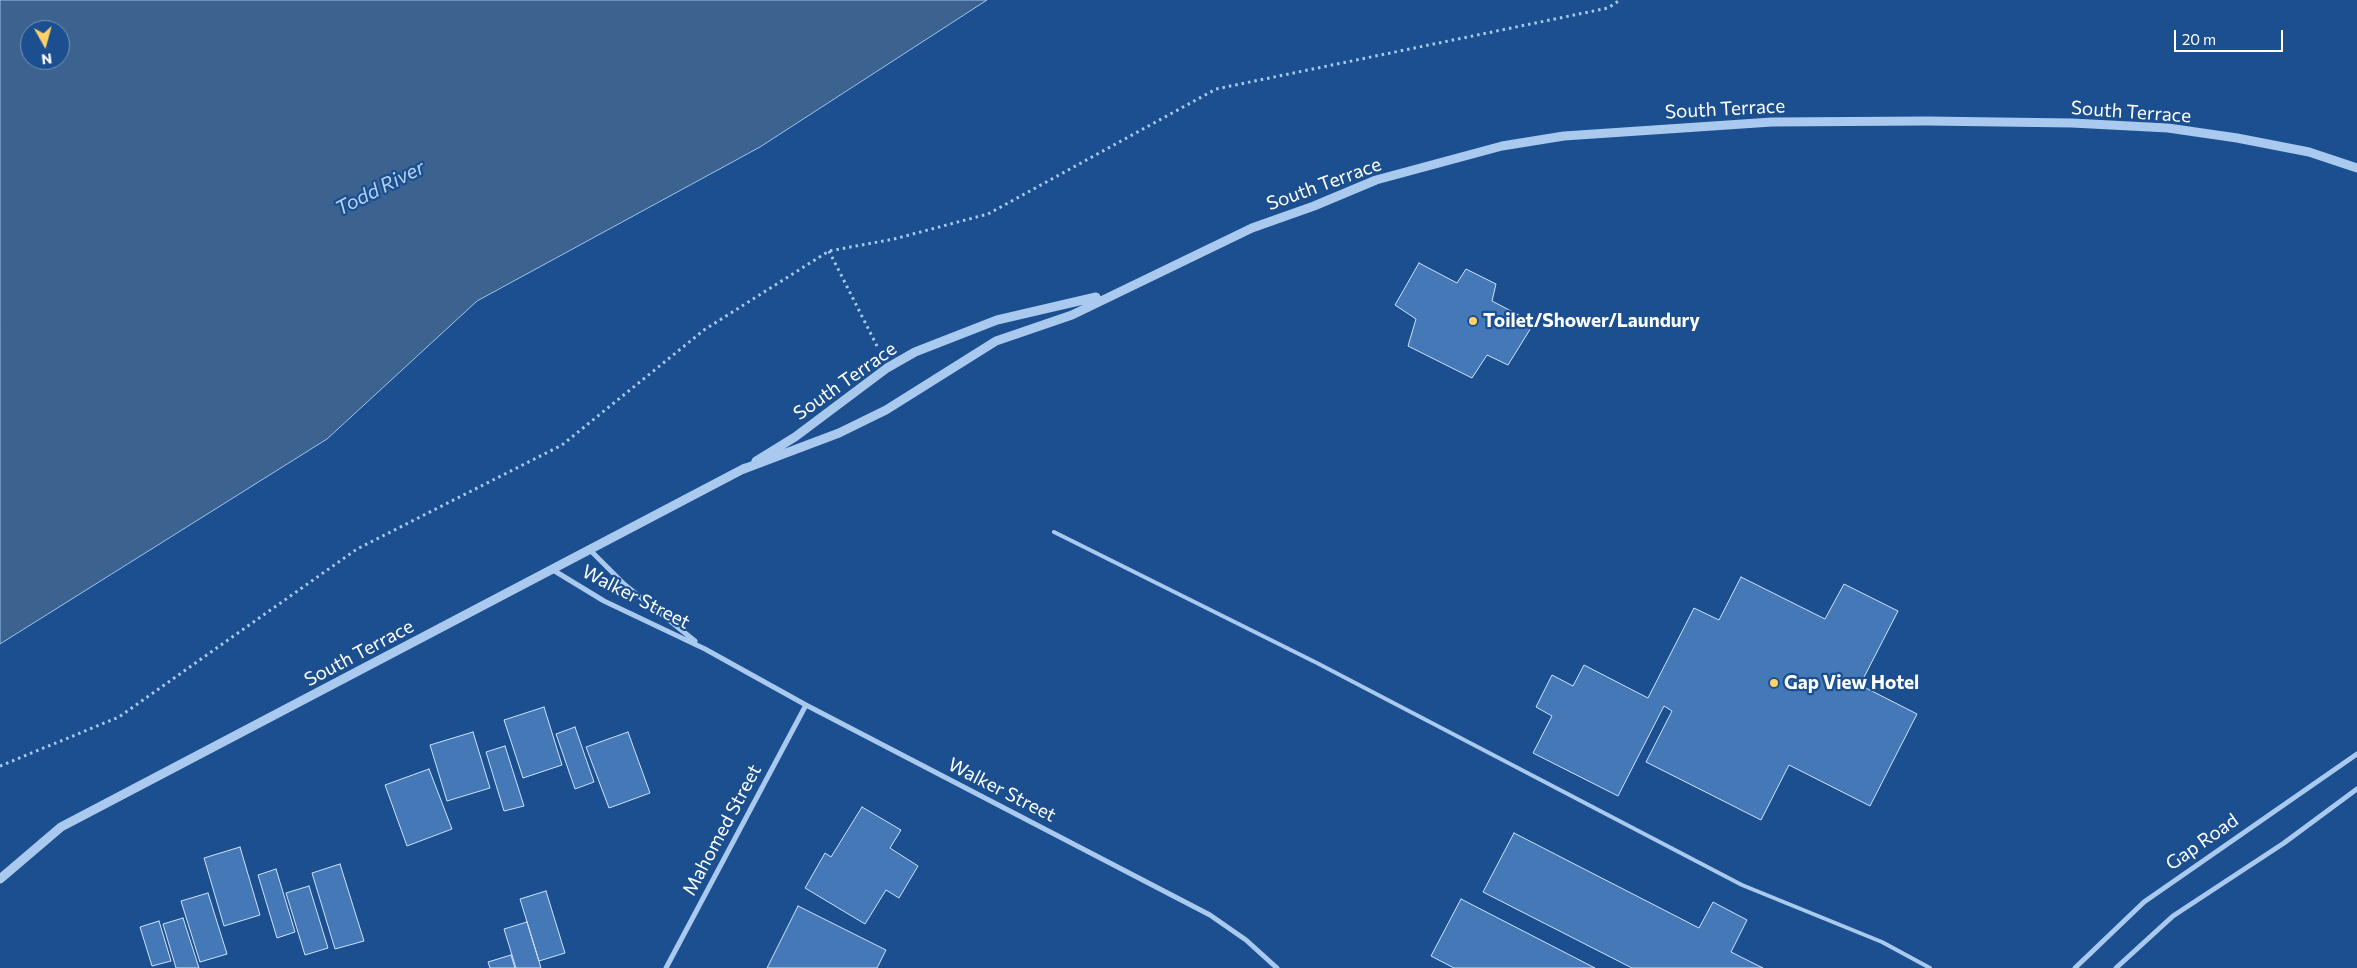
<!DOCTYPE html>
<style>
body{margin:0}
#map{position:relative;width:2357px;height:968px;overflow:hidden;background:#1b4f8f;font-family:Commissioner,sans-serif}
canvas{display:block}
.north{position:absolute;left:20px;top:20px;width:50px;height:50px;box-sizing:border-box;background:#1b4f8f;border:1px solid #7695bc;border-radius:50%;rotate:173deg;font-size:14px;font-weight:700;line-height:20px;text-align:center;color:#fff}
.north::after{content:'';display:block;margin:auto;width:18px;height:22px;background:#ffd166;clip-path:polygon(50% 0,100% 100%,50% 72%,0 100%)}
.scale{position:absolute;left:2174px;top:30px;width:109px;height:22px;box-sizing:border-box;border:2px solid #fff;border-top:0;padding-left:6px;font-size:15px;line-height:18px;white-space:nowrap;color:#fff;-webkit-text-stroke:4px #1b4f8f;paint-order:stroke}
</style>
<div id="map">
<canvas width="2357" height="968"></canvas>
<div class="north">N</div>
<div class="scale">20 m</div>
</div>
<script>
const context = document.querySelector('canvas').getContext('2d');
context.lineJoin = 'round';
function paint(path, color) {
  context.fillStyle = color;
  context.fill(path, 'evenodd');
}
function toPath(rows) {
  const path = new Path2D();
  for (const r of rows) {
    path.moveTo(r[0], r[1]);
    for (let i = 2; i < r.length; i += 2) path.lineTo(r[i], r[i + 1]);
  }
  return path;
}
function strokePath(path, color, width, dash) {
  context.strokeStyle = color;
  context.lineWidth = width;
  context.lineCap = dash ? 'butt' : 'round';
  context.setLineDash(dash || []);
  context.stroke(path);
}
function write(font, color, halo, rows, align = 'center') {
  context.font = font + ' Commissioner,sans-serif';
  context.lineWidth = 4.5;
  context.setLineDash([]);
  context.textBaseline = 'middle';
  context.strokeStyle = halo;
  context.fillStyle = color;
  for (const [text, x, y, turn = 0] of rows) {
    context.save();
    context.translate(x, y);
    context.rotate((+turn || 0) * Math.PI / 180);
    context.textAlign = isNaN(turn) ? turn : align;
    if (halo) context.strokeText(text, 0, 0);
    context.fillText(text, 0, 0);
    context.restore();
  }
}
const water = toPath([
 [0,0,987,0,760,147,477,301,327,439,0,644,0,0],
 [30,30,60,30,60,60,30,60,30,30]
]);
const building = toPath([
 [1419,263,1457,283,1466,269,1496,284,1492,301,1534,323,1508,365,1487,355,1472,378,1408,346,1416,319,1395,305,1419,263],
 [1741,577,1825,619,1844,584,1898,611,1860,685,1917,714,1870,806,1789,765,1761,820,1646,762,1672,711,1664,706,1618,796,1533,753,1552,716,1536,707,1552,675,1573,686,1584,665,1648,698,1694,608,1719,620,1741,577],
 [544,707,562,765,523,778,504,720,544,707],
 [575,727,594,782,575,789,556,734,575,727],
 [473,732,490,788,447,801,430,745,473,732],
 [628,732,650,793,609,808,586,747,628,732],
 [505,746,524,806,504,811,486,752,505,746],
 [429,769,452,829,407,846,385,785,429,769],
 [862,807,901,830,890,848,918,866,899,898,886,890,865,924,805,888,825,853,831,857,862,807],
 [1514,833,1699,928,1713,902,1747,920,1731,952,1763,968,1632,968,1483,892,1514,833],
 [240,847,260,915,224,926,204,858,240,847],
 [340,864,364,941,335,949,312,873,340,864],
 [276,869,295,932,277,938,258,875,276,869],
 [309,886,328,948,305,955,286,893,309,886],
 [546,891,565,953,539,961,520,899,546,891],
 [208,893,227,954,200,962,181,901,208,893],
 [1461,899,1595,968,1454,968,1431,956,1461,899],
 [798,906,886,950,877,968,767,968,798,906],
 [183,918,199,968,176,968,163,924,183,918],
 [159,921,171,961,152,966,140,927,159,921],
 [527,922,541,968,516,968,504,929,527,922],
 [511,955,515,968,490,968,488,962,511,955]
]);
const path = toPath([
 [829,251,877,346],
 [0,766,119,717,357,549,562,445,704,330,829,251,894,239,988,214,1216,89,1608,8,1620,0]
]);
const service = toPath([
 [1054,532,1317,663,1742,885,1882,942,1930,968]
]);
const minor = toPath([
 [590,550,625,585,695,641],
 [553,570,604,601,705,649,806,705,1210,915,1246,940,1277,968],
 [666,968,806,705],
 [2075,968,2144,902,2357,754],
 [2116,968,2173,916,2284,843,2357,789]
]);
const tertiary = toPath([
 [756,461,795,437,887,368,915,352,997,320,1096,297],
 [741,470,839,433,886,410,996,341,1072,315,1252,228,1314,206,1376,180,1502,146,1564,136,1772,122,1927,121,2072,123,2168,128,2237,138,2309,152,2357,168],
 [0,879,61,827,745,468]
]);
const markers = [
 [1473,321,5,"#ffd166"],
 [1774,683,5,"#ffd166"]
];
const streetNames = [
 ["South Terrace",1725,109,-3],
 ["South Terrace",2131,112,4],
 ["South Terrace",1324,184,-20],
 ["South Terrace",845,381,-35],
 ["Walker Street",636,597,27],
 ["South Terrace",359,653,-28],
 ["Walker Street",1002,790,27],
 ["Mahomed Street",722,830,-62],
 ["Gap Road",2202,842,-35]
];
const poiNames = [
 ["Toilet/Shower/Laundury",1483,321],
 ["Gap View Hotel",1784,683]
];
const waterNames = [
 ["Todd River",380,188,-27]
];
paint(water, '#3c6290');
strokePath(water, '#9cc4f0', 1);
paint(building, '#4478b7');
strokePath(building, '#cfe3fa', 1);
strokePath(path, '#a9c9ee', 3, [2.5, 4]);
strokePath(service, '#a9c9ee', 4);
strokePath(minor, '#a9c9ee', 5);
strokePath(tertiary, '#a9c9ee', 9);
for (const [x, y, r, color] of markers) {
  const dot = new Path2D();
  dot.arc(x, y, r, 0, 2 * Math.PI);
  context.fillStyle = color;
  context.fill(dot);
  strokePath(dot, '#1b4f8f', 2);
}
write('19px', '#fff', '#1b4f8f', streetNames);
write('bold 19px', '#fff', '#1b4f8f', poiNames, 'left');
write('italic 20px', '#b5d3f5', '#1b4f8f', waterNames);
</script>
